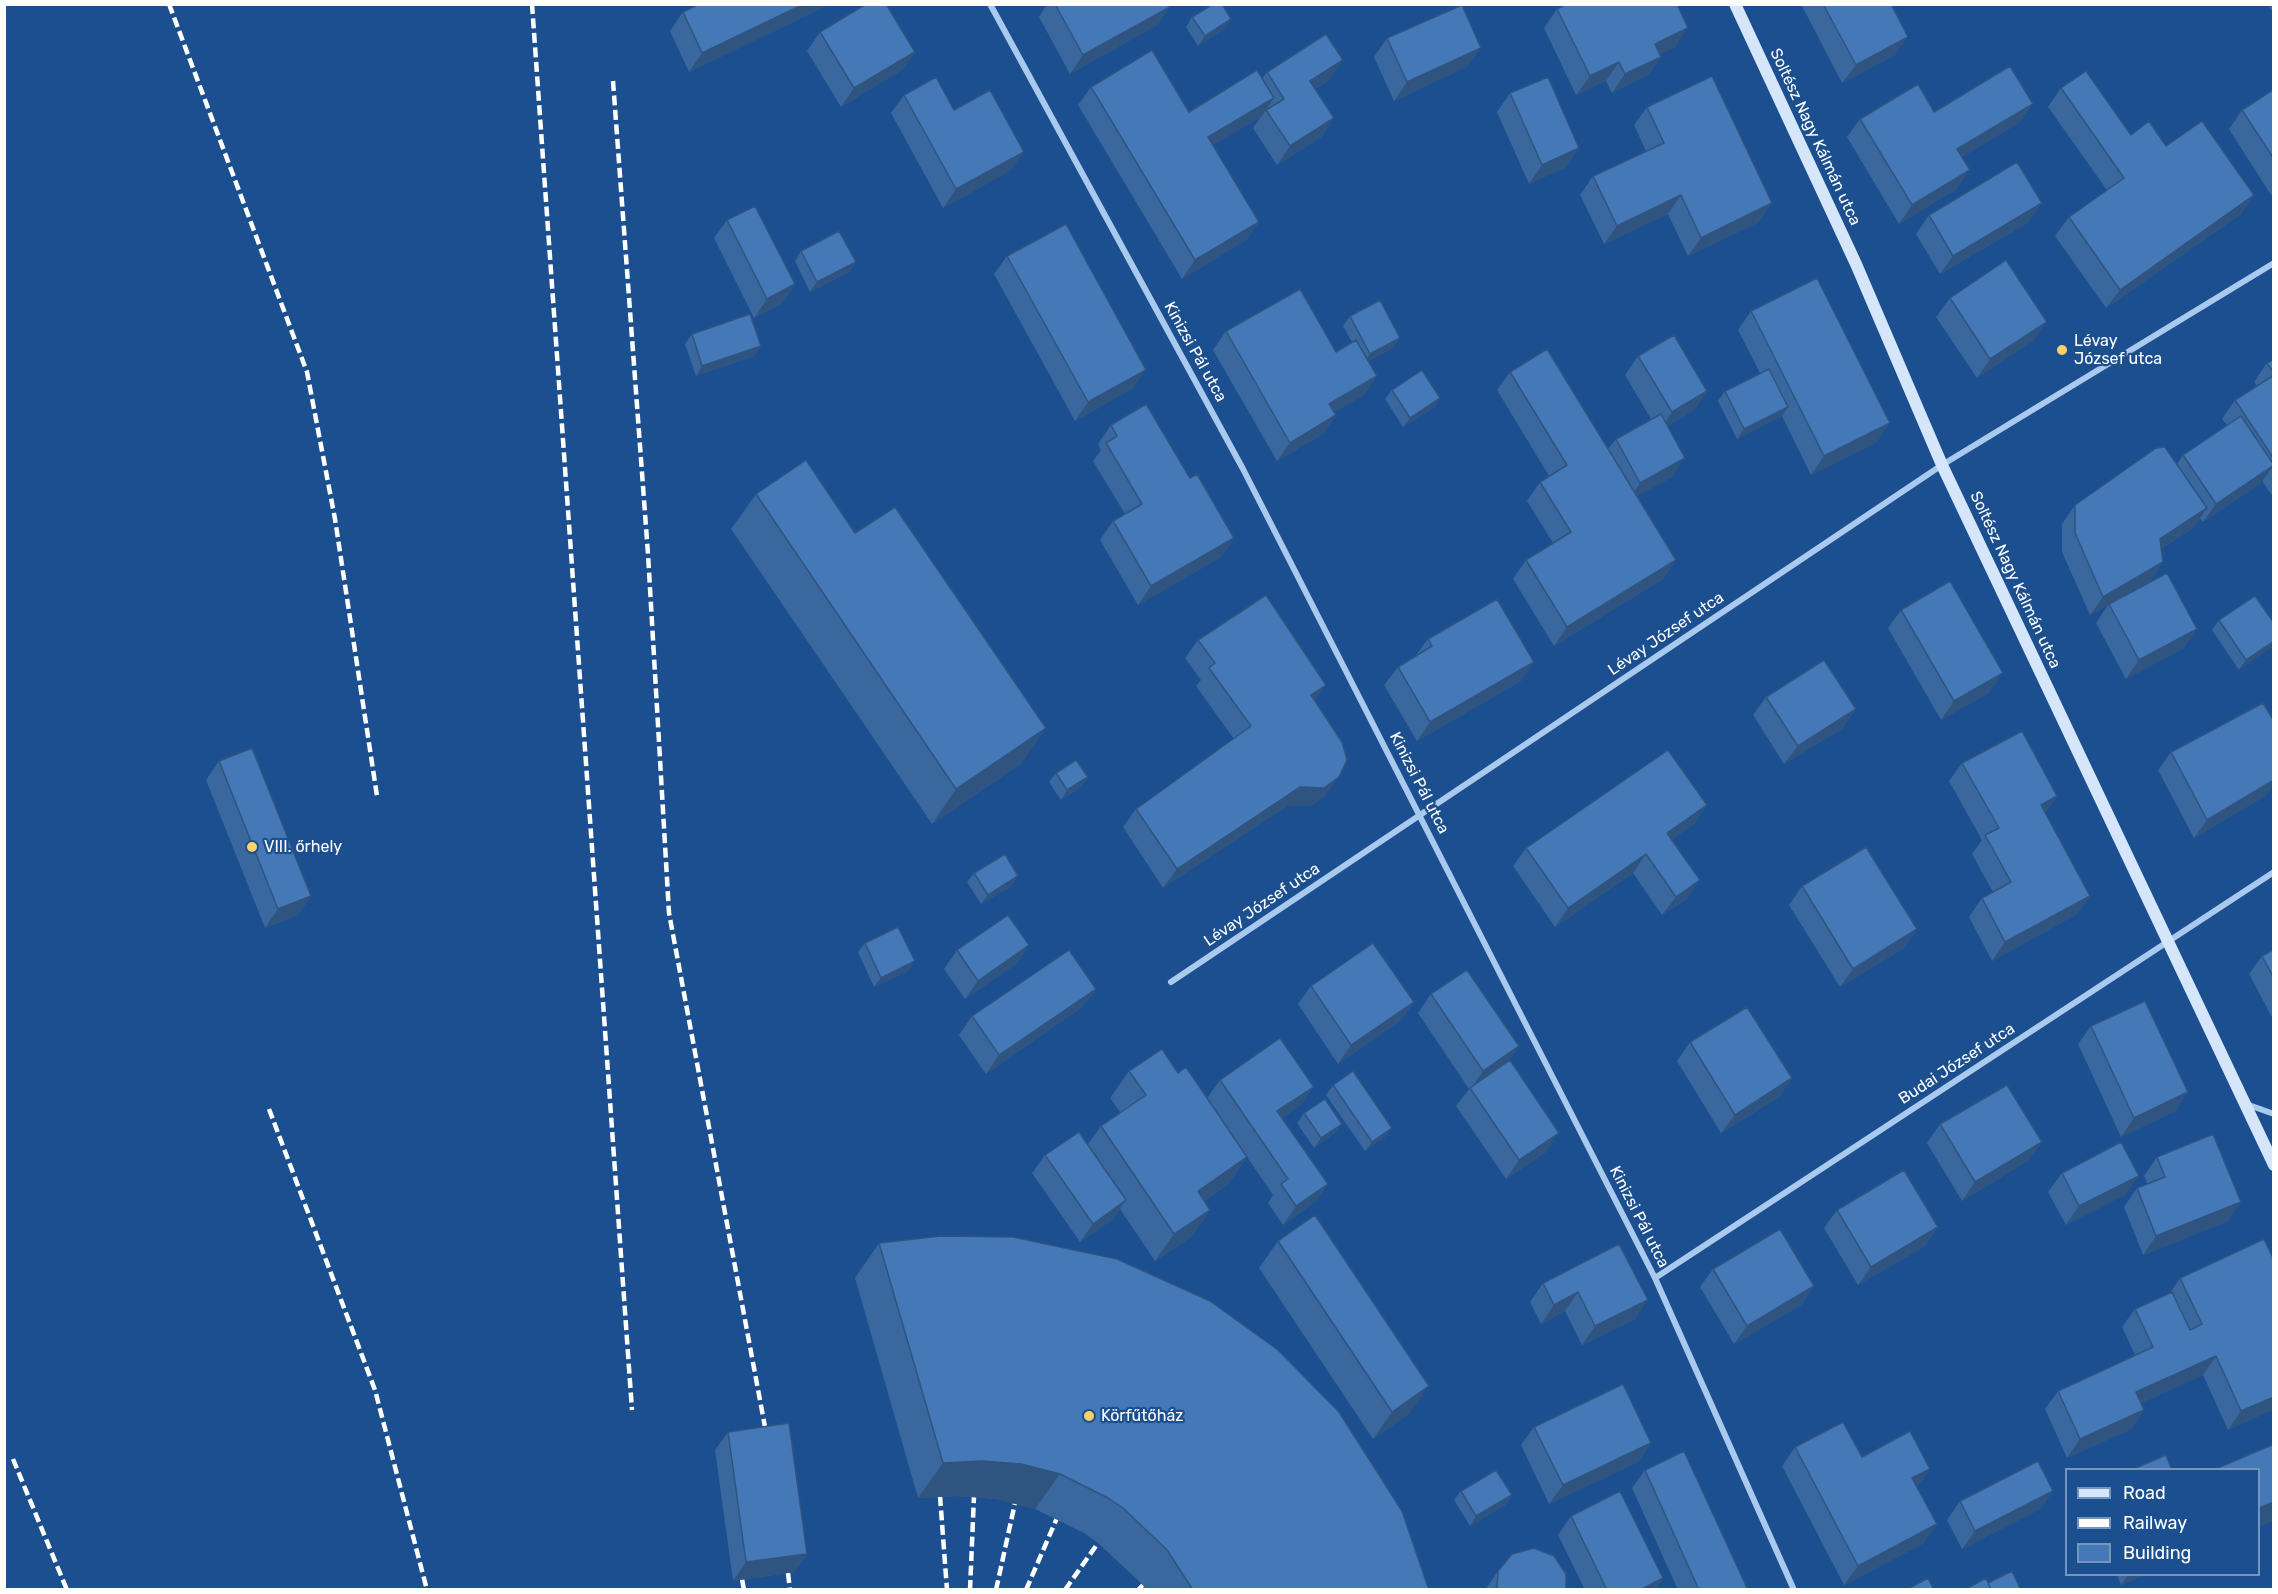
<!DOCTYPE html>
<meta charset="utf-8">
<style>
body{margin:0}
#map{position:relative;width:2278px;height:1594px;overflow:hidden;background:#1b4f8f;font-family:Rubik,sans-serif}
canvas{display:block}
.frame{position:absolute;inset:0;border:6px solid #fff;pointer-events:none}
.legend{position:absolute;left:2065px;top:1468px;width:195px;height:108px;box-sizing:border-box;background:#1b4f8f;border:2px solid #7695bc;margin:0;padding:8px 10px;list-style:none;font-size:18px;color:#fff}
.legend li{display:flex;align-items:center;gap:12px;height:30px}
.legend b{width:30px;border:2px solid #7695bc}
</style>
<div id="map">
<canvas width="2278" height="1594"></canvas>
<div class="frame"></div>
<ul class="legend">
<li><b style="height:8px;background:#d6e6fa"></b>Road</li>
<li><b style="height:8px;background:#fff"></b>Railway</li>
<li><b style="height:16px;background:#4478b7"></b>Building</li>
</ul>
</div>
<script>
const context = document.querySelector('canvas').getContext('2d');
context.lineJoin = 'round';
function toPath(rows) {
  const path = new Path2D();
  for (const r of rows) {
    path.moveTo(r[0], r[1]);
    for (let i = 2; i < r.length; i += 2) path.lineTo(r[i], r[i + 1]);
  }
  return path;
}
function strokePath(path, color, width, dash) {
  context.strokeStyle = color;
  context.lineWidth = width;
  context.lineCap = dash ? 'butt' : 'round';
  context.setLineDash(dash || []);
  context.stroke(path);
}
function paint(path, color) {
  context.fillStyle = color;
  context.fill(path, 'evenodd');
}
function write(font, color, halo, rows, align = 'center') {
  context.font = font + ' Rubik,sans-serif';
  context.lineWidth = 4.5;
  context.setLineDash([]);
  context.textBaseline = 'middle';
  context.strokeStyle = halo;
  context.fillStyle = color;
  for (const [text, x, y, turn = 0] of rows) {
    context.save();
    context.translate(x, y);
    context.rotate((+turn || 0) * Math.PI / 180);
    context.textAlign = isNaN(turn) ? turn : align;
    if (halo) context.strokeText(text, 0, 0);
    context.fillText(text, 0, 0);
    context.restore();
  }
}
const street = toPath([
 [990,4,1243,469,1655,1278,1794,1590],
 [1171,982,1942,465,2274,263],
 [2246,1104,2274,1114],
 [1655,1278,2274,872]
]);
const secondary = toPath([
 [1735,4,1856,264,1942,465,2274,1165]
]);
const rail = toPath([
 [169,4,307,372,335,519,377,796],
 [532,4,632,1410],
 [613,81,648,554,669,913,768,1443],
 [269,1109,375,1390,427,1590],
 [13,1459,67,1590],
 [940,1496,947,1590],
 [788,1573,790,1590],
 [742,1579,744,1590],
 [970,1590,974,1496],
 [996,1590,1015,1503],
 [1026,1590,1057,1518],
 [1065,1590,1098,1543],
 [1138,1590,1143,1585]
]);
const wall = toPath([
 [699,4,830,4,689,72,670,31,683,12],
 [1047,4,1169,4,1170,7,1157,25,1070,74,1039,17],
 [1801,4,1891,4,1895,55,1842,83],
 [2267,4,2274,4,2274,14],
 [1557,9,1675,47,1660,54,1661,57,1648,75,1612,93,1606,81,1576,95,1544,28],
 [1192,17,1231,19,1224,29,1198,46,1186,27],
 [820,32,915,52,902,70,841,107,807,51],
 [1387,38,1468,66,1394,101,1374,57],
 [1267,72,1330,79,1315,89,1334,118,1321,137,1277,165,1253,128,1266,109,1261,117,1213,145,1259,222,1246,240,1182,279,1078,105,1091,87,1189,112,1262,79],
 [2061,88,2131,135,2166,146,2254,195,2241,214,2106,308,2055,236,2069,217,2107,190,2048,107],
 [2274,89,2274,193,2271,195,2229,129,2242,110],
 [1510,93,1579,148,1566,167,1529,184,1497,112],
 [904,95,954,110,1011,170,943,208,891,113],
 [1647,107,1759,222,1688,256,1668,214,1604,244,1580,195,1593,176,1646,151,1634,125],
 [1934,112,2020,122,1962,157,1957,189,1899,224,1847,137,1860,119],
 [1929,215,2029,222,1940,274,1916,234],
 [727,220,795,284,782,303,754,318,714,238],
 [801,251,856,262,849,272,810,292,795,261],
 [1007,256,1133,388,1075,421,994,274],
 [1950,298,2034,340,1977,378,1936,317],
 [1751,311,1877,442,1811,475,1782,416,1737,439,1718,401,1725,391,1760,373,1738,330],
 [1350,316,1393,348,1368,361,1377,376,1364,395,1334,412,1336,415,1323,434,1277,461,1213,350,1226,331,1336,352,1352,342,1343,326],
 [692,334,761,346,754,356,696,376,685,344],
 [1638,356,1707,391,1694,410,1667,426,1672,477,1637,496,1676,560,1663,579,1554,646,1513,579,1526,560,1553,543,1527,501,1540,482,1549,476,1497,390,1510,372,1608,449,1616,439,1651,419,1625,375],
 [2274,359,2274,494,2272,495,2262,481,2261,483,2203,522,2200,518,2194,527,2161,549,2163,562,2150,581,2117,600,2184,648,2126,679,2096,623,2108,605,2090,615,2062,552,2062,524,2075,505,2177,464,2183,455,2227,425,2222,419,2235,400,2257,386,2254,382,2267,363],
 [1392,390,1440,398,1433,408,1403,427,1385,399],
 [1111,425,1190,478,1234,538,1221,557,1138,605,1100,540,1113,521,1125,514,1093,461,1101,450,1098,444],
 [756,494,855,533,1022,763,932,824,731,529],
 [1901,610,1990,692,1941,720,1888,628],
 [2219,620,2274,623,2239,670,2212,630],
 [1428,639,1521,681,1417,741,1384,685,1398,667,1416,655],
 [1198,640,1315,701,1326,795,1311,806,1287,806,1163,888,1123,827,1136,809,1234,739,1196,686,1201,680,1185,658],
 [1766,697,1843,728,1784,764,1753,715],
 [2274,721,2274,784,2265,796,2194,838,2158,770,2171,752],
 [219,761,311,896,298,915,265,928,206,780],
 [1962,763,2057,796,2045,813,2090,896,2077,914,1992,961,1969,917,1982,898,1993,892,1972,854,1982,840,1949,781],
 [1056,773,1088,777,1081,786,1061,800,1049,782],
 [1707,805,1694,824,1672,839,1687,899,1662,915,1633,873,1555,927,1513,866,1526,848],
 [974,873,1012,886,981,904,967,882],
 [1802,886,1917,929,1904,948,1840,987,1789,905],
 [865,943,908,971,874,987,858,952],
 [1029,945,1016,964,965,999,944,969,957,950],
 [2274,949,2274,1021,2249,974,2262,956],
 [1311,986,1414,1002,1400,1021,1338,1064,1298,1004],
 [1096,989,1082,1007,986,1074,959,1035,972,1016],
 [1431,994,1519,1046,1507,1062,1546,1152,1506,1179,1456,1106,1469,1089,1418,1013],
 [2091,1026,2188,1092,2175,1111,2121,1137,2078,1044],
 [1690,1042,1792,1078,1779,1097,1721,1133,1677,1061],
 [1129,1071,1178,1073,1207,1098,1220,1080,1301,1105,1282,1118,1328,1184,1315,1202,1283,1225,1268,1203,1273,1195,1247,1157,1228,1184,1204,1201,1210,1210,1191,1237,1155,1261,1120,1209,1113,1219,1080,1242,1032,1173,1045,1155,1088,1144,1101,1126,1120,1112,1110,1098],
 [1333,1085,1385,1137,1365,1151,1326,1095],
 [1304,1113,1335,1133,1314,1148,1297,1123],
 [1940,1124,2029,1160,1962,1201,1927,1143],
 [2157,1157,2228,1221,2143,1255,2124,1207,2137,1188,2147,1184,2144,1176],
 [2062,1173,2126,1194,2066,1225,2048,1192],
 [1837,1210,1938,1227,1925,1246,1858,1285,1824,1228],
 [1278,1241,1410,1413,1373,1439,1259,1268],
 [879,1243,1429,1590,1145,1590,1143,1585,1098,1543,1084,1533,1035,1509,996,1499,958,1496,918,1498,855,1278],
 [1619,1244,1635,1319,1582,1345,1565,1311,1541,1324,1530,1302,1543,1283],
 [2274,1260,2274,1409,2228,1430,2203,1375,2141,1403,2144,1410,2131,1429,2067,1458,2045,1409,2058,1391,2135,1355,2122,1327,2135,1309,2170,1293,2180,1278],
 [1713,1269,1814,1286,1801,1305,1734,1344,1700,1287],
 [1534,1427,1651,1443,1638,1462,1549,1504,1521,1445],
 [728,1432,807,1554,794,1572,733,1581,715,1450],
 [1795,1447,1862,1457,1930,1469,1917,1487,1924,1543,1844,1585,1782,1466],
 [1645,1470,1748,1590,1678,1590,1632,1488],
 [1461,1491,1512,1495,1505,1505,1470,1526,1454,1500],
 [2053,1491,2040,1509,1962,1549,1947,1520,1960,1501],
 [1571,1516,1663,1578,1655,1590,1585,1590,1558,1535],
 [1498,1571,1566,1590,1485,1590],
 [2117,1575,2145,1575,2121,1585]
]);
const shadedWall = toPath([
 [804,4,830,4,689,72,702,53],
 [1170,7,1157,25,1070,74,1083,55],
 [1231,19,1224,29,1198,46,1205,36],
 [1688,28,1675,47,1642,63,1655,44],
 [1908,37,1895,55,1842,83,1856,65],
 [1481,48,1468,66,1394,101,1407,82],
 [915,52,902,70,841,107,854,88],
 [1661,57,1648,75,1612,93,1625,74],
 [1343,60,1330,79,1297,100,1310,81],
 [1619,62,1606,81,1576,95,1590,76],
 [1274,98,1261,117,1195,156,1208,137],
 [2033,104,2020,122,1944,168,1957,149],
 [1334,118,1321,137,1277,165,1290,146],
 [1579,148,1566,167,1529,184,1542,165],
 [1024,152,1011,170,943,208,956,189],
 [1970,170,1957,189,1899,224,1912,205],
 [1681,195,1668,214,1604,244,1617,226],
 [2254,195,2241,214,2106,308,2120,290],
 [1772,203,1759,222,1688,256,1701,238],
 [2042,203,2029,222,1940,274,1953,256],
 [1259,222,1246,240,1182,279,1195,260],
 [856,262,849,272,810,292,817,282],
 [795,284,782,303,754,318,767,299],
 [2047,322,2034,340,1977,378,1990,359],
 [1400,338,1393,348,1363,363,1370,354],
 [761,346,754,356,696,376,702,366],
 [1146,370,1133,388,1075,421,1088,402],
 [1377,376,1364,395,1316,423,1329,404],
 [1707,391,1694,410,1659,431,1672,412],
 [1440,398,1433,408,1403,427,1410,418],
 [1788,407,1782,416,1737,439,1744,429],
 [1336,415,1323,434,1277,461,1290,443],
 [1890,423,1877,442,1811,475,1824,456],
 [1685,458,1672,477,1627,502,1640,483],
 [2274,465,2261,483,2203,522,2216,504],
 [2207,508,2194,527,2147,558,2160,539],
 [1234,538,1221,557,1138,605,1151,586],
 [1676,560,1663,579,1554,646,1567,627],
 [2163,562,2150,581,2090,615,2103,597],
 [2197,629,2184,648,2126,679,2139,660],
 [2274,641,2274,646,2239,670,2246,660],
 [1534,662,1521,681,1417,741,1430,722],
 [2003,673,1990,692,1941,720,1954,701],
 [1326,685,1313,704,1311,695],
 [1856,709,1843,728,1784,764,1798,746],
 [1046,728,1022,763,932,824,956,789],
 [2274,769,2274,784,2265,796,2194,838,2207,820],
 [1088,777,1081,786,1061,800,1067,790],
 [1339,777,1326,795,1311,806,1287,806,1163,888,1177,869,1300,787],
 [2057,796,2044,814,2041,805],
 [1707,805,1694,824,1654,851,1667,833],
 [1646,854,1633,873,1555,927,1568,908],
 [1018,876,1012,886,981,904,988,895],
 [1700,880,1687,899,1662,915,1676,897],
 [311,896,298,915,265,928,278,909],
 [2090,896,2077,914,1992,961,2005,942],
 [1917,929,1904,948,1840,987,1853,969],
 [1029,945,1016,964,965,999,978,981],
 [915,961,908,971,874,987,881,978],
 [1096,989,1082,1007,986,1074,999,1055],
 [1414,1002,1400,1021,1338,1064,1351,1045],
 [1519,1046,1506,1064,1470,1090,1483,1071],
 [1792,1078,1779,1097,1721,1133,1735,1115],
 [1314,1087,1301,1105,1264,1130,1277,1111],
 [2188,1092,2175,1111,2121,1137,2134,1118],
 [1342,1124,1335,1133,1314,1148,1321,1138],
 [1392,1128,1385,1137,1365,1151,1372,1142],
 [1559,1133,1546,1152,1506,1179,1519,1160],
 [2042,1142,2029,1160,1962,1201,1975,1182],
 [1247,1157,1228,1184,1178,1218,1198,1191],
 [2139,1176,2126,1194,2066,1225,2079,1206],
 [1328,1184,1315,1202,1283,1225,1296,1206],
 [1126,1200,1113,1219,1080,1242,1093,1224],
 [2241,1202,2228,1221,2143,1255,2156,1236],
 [1210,1210,1191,1237,1155,1261,1174,1234],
 [1938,1227,1925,1246,1858,1285,1871,1267],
 [1814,1286,1801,1305,1734,1344,1747,1326],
 [1578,1292,1565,1311,1541,1324,1554,1305],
 [1648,1300,1635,1319,1582,1345,1595,1326],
 [2216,1356,2203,1375,2123,1411,2136,1392],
 [1429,1386,1410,1413,1373,1439,1392,1412],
 [2274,1397,2274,1409,2228,1430,2241,1411],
 [2144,1410,2131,1429,2067,1458,2080,1439],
 [1651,1443,1638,1462,1549,1504,1563,1485],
 [982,1461,1021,1464,1060,1474,1035,1509,996,1499,958,1496,918,1498,943,1463],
 [1930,1469,1917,1487,1912,1478],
 [2053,1491,2040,1509,1962,1549,1975,1531],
 [1512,1495,1505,1505,1470,1526,1476,1516],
 [2274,1502,2274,1521,2259,1527,2259,1508],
 [1937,1524,1924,1543,1844,1585,1858,1566],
 [807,1554,794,1572,733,1581,746,1562],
 [2128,1575,2145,1575,2121,1585],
 [1663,1578,1655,1590,1640,1590]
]);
const building = toPath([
 [699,4,804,4,702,53,683,12,699,4],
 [866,4,886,4,915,52,854,88,820,32,866,4],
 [1055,4,1169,4,1170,7,1083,55,1055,4],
 [1213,4,1222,4,1231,19,1205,36,1192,17,1213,4],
 [1567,4,1677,4,1688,28,1655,44,1661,57,1625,74,1619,62,1590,76,1557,9,1567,4],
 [1823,4,1891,4,1908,37,1856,65,1823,4],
 [1462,5,1481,48,1407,82,1387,38,1462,5],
 [1326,34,1343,60,1310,81,1334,118,1290,146,1266,110,1284,99,1267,72,1326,34],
 [1152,50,1189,112,1257,70,1274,98,1208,137,1259,222,1195,260,1091,87,1152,50],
 [2010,66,2033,104,1957,149,1970,170,1912,205,1860,119,1918,84,1934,112,2010,66],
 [2086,71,2131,135,2149,121,2166,146,2202,121,2254,195,2120,290,2069,217,2124,178,2061,88,2086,71],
 [1712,76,1772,203,1701,238,1681,195,1617,226,1593,176,1664,143,1647,107,1712,76],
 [936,77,954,110,990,90,1024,152,956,189,904,95,936,77],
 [1548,77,1579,148,1542,165,1510,93,1548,77],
 [2274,89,2274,159,2242,110,2274,89],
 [2017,162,2042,203,1953,256,1929,215,2017,162],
 [755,206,795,284,767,299,727,220,755,206],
 [1066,224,1146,370,1088,402,1007,256,1066,224],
 [839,231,856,262,817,282,801,251,839,231],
 [2006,260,2047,322,1990,359,1950,298,2006,260],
 [1817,278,1890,423,1824,456,1751,311,1817,278],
 [1300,289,1336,352,1356,340,1377,376,1329,404,1336,415,1290,443,1226,331,1300,289],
 [1380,300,1400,338,1370,354,1350,316,1380,300],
 [750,314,761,346,702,366,692,334,750,314],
 [1674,335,1707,391,1672,412,1638,356,1674,335],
 [1547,349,1676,560,1567,627,1526,560,1571,532,1540,482,1567,465,1510,372,1547,349],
 [2274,359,2274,373,2267,363,2274,359],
 [1769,369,1788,407,1744,429,1725,391,1769,369],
 [1422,370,1440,398,1410,418,1392,390,1422,370],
 [2274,375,2274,459,2235,400,2274,375],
 [1146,404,1190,478,1197,474,1234,538,1151,586,1113,521,1142,504,1106,443,1117,436,1111,425,1146,404],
 [1661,414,1685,458,1640,483,1616,439,1661,414],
 [2241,416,2274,465,2216,504,2183,455,2241,416],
 [2165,447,2207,508,2160,539,2163,562,2103,597,2075,533,2075,505,2156,448,2165,447],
 [806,460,855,533,895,507,1046,728,956,789,756,494,806,460],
 [2167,573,2197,629,2139,660,2109,604,2167,573],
 [1950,581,2003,673,1954,701,1901,610,1950,581],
 [1266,595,1326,685,1311,695,1342,742,1347,760,1339,777,1324,788,1300,787,1177,869,1136,809,1251,726,1209,668,1215,663,1198,640,1266,595],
 [2255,596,2274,623,2274,641,2246,660,2219,620,2255,596],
 [1497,599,1534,662,1430,722,1398,667,1432,646,1428,639,1497,599],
 [1824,660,1856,709,1798,746,1766,697,1824,660],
 [2263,703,2274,721,2274,780,2207,820,2171,752,2263,703],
 [2022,731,2057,796,2041,805,2090,896,2005,942,1982,898,2011,882,1985,835,1999,828,1962,763,2022,731],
 [252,748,311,896,278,909,219,761,252,748],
 [1668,750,1707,805,1667,833,1700,880,1676,897,1646,854,1568,908,1526,848,1668,750],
 [1076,760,1088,777,1067,790,1056,773,1076,760],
 [1866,847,1917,929,1853,969,1802,886,1866,847],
 [1005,854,1018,876,988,895,974,873,1005,854],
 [1008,915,1029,945,978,981,957,950,1008,915],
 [898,927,915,961,881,978,865,943,898,927],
 [1373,943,1414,1002,1351,1045,1311,986,1373,943],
 [2274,949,2274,978,2262,956,2274,949],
 [1069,950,1096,989,999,1055,972,1016,1069,950],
 [1467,970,1519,1046,1483,1071,1431,994,1467,970],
 [2145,1001,2188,1092,2134,1118,2091,1026,2145,1001],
 [1747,1007,1792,1078,1735,1115,1690,1042,1747,1007],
 [1280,1038,1314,1087,1277,1111,1328,1184,1296,1206,1281,1184,1288,1179,1220,1080,1280,1038],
 [1162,1049,1178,1073,1186,1067,1247,1157,1198,1191,1210,1210,1174,1234,1101,1126,1146,1095,1129,1071,1162,1049],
 [1510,1060,1559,1133,1519,1160,1470,1088,1510,1060],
 [1353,1071,1392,1128,1372,1142,1333,1085,1353,1071],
 [2007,1085,2042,1142,1975,1182,1940,1124,2007,1085],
 [1325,1099,1342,1124,1321,1138,1304,1113,1325,1099],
 [1079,1132,1126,1200,1093,1224,1045,1155,1079,1132],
 [2213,1134,2241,1202,2156,1236,2137,1188,2165,1177,2157,1157,2213,1134],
 [2121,1142,2139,1176,2079,1206,2062,1173,2121,1142],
 [1904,1170,1938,1227,1871,1267,1837,1210,1904,1170],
 [1315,1215,1429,1386,1392,1412,1278,1241,1315,1215],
 [1780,1229,1814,1286,1747,1326,1713,1269,1780,1229],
 [941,1236,1013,1237,1117,1259,1210,1301,1278,1350,1339,1412,1402,1511,1429,1590,1193,1590,1167,1550,1123,1508,1108,1498,1060,1474,1021,1464,982,1461,943,1463,879,1243,941,1236],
 [2264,1239,2274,1260,2274,1397,2241,1411,2216,1356,2136,1392,2144,1410,2080,1439,2058,1391,2153,1347,2135,1309,2172,1292,2190,1330,2202,1324,2180,1278,2264,1239],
 [1619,1244,1648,1300,1595,1326,1578,1292,1554,1305,1543,1283,1619,1244],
 [1623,1384,1651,1443,1563,1485,1534,1427,1623,1384],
 [1843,1422,1862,1457,1910,1431,1930,1469,1912,1478,1937,1524,1858,1566,1795,1447,1843,1422],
 [789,1423,807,1554,746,1562,728,1432,789,1423],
 [2274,1444,2274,1502,2259,1508,2259,1470,2213,1470,2274,1444],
 [1684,1451,1748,1590,1699,1590,1645,1470,1684,1451],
 [2166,1455,2172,1470,2131,1470,2166,1455],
 [2038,1461,2053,1491,1975,1531,1960,1501,2038,1461],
 [1496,1470,1512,1495,1476,1516,1461,1491,1496,1470],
 [1620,1491,1663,1578,1640,1590,1607,1590,1571,1516,1620,1491],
 [1534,1548,1554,1556,1566,1574,1566,1590,1497,1590,1498,1571,1512,1554,1534,1548],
 [2012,1571,2021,1590,1991,1590,1988,1583,2012,1571],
 [1928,1578,1934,1590,1906,1590,1928,1578],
 [1986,1578,1991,1590,1964,1590,1986,1578]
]);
const markers = [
 [2062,350,6,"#ffd166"],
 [252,847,6,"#ffd166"],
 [1089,1416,6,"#ffd166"]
];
const streetNames = [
 ["Soltész Nagy Kálmán utca",1815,137,65],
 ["Kinizsi Pál utca",1195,352,61],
 ["Soltész Nagy Kálmán utca",2015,580,65],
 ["Lévay József utca",1666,634,-34],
 ["Kinizsi Pál utca",1419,783,63],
 ["Lévay József utca",1262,905,-34],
 ["Budai József utca",1957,1064,-33],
 ["Kinizsi Pál utca",1639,1217,63]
];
const poiNames = [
 ["Lévay",2074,341],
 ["József utca",2074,359],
 ["VIII. őrhely",264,847],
 ["Körfűtőház",1101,1416]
];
strokePath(street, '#a9c9ee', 6);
strokePath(secondary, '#d6e6fa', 12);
strokePath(rail, '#fff', 4.5, [10, 4.5]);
paint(wall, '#3a679d');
paint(shadedWall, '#305480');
paint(building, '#4478b7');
strokePath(building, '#305480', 1.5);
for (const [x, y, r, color] of markers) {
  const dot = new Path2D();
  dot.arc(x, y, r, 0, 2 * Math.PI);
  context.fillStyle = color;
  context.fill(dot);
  strokePath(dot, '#1b4f8f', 2);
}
write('16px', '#fff', '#1b4f8f', streetNames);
write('16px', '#fff', '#1b4f8f', poiNames, 'left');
</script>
